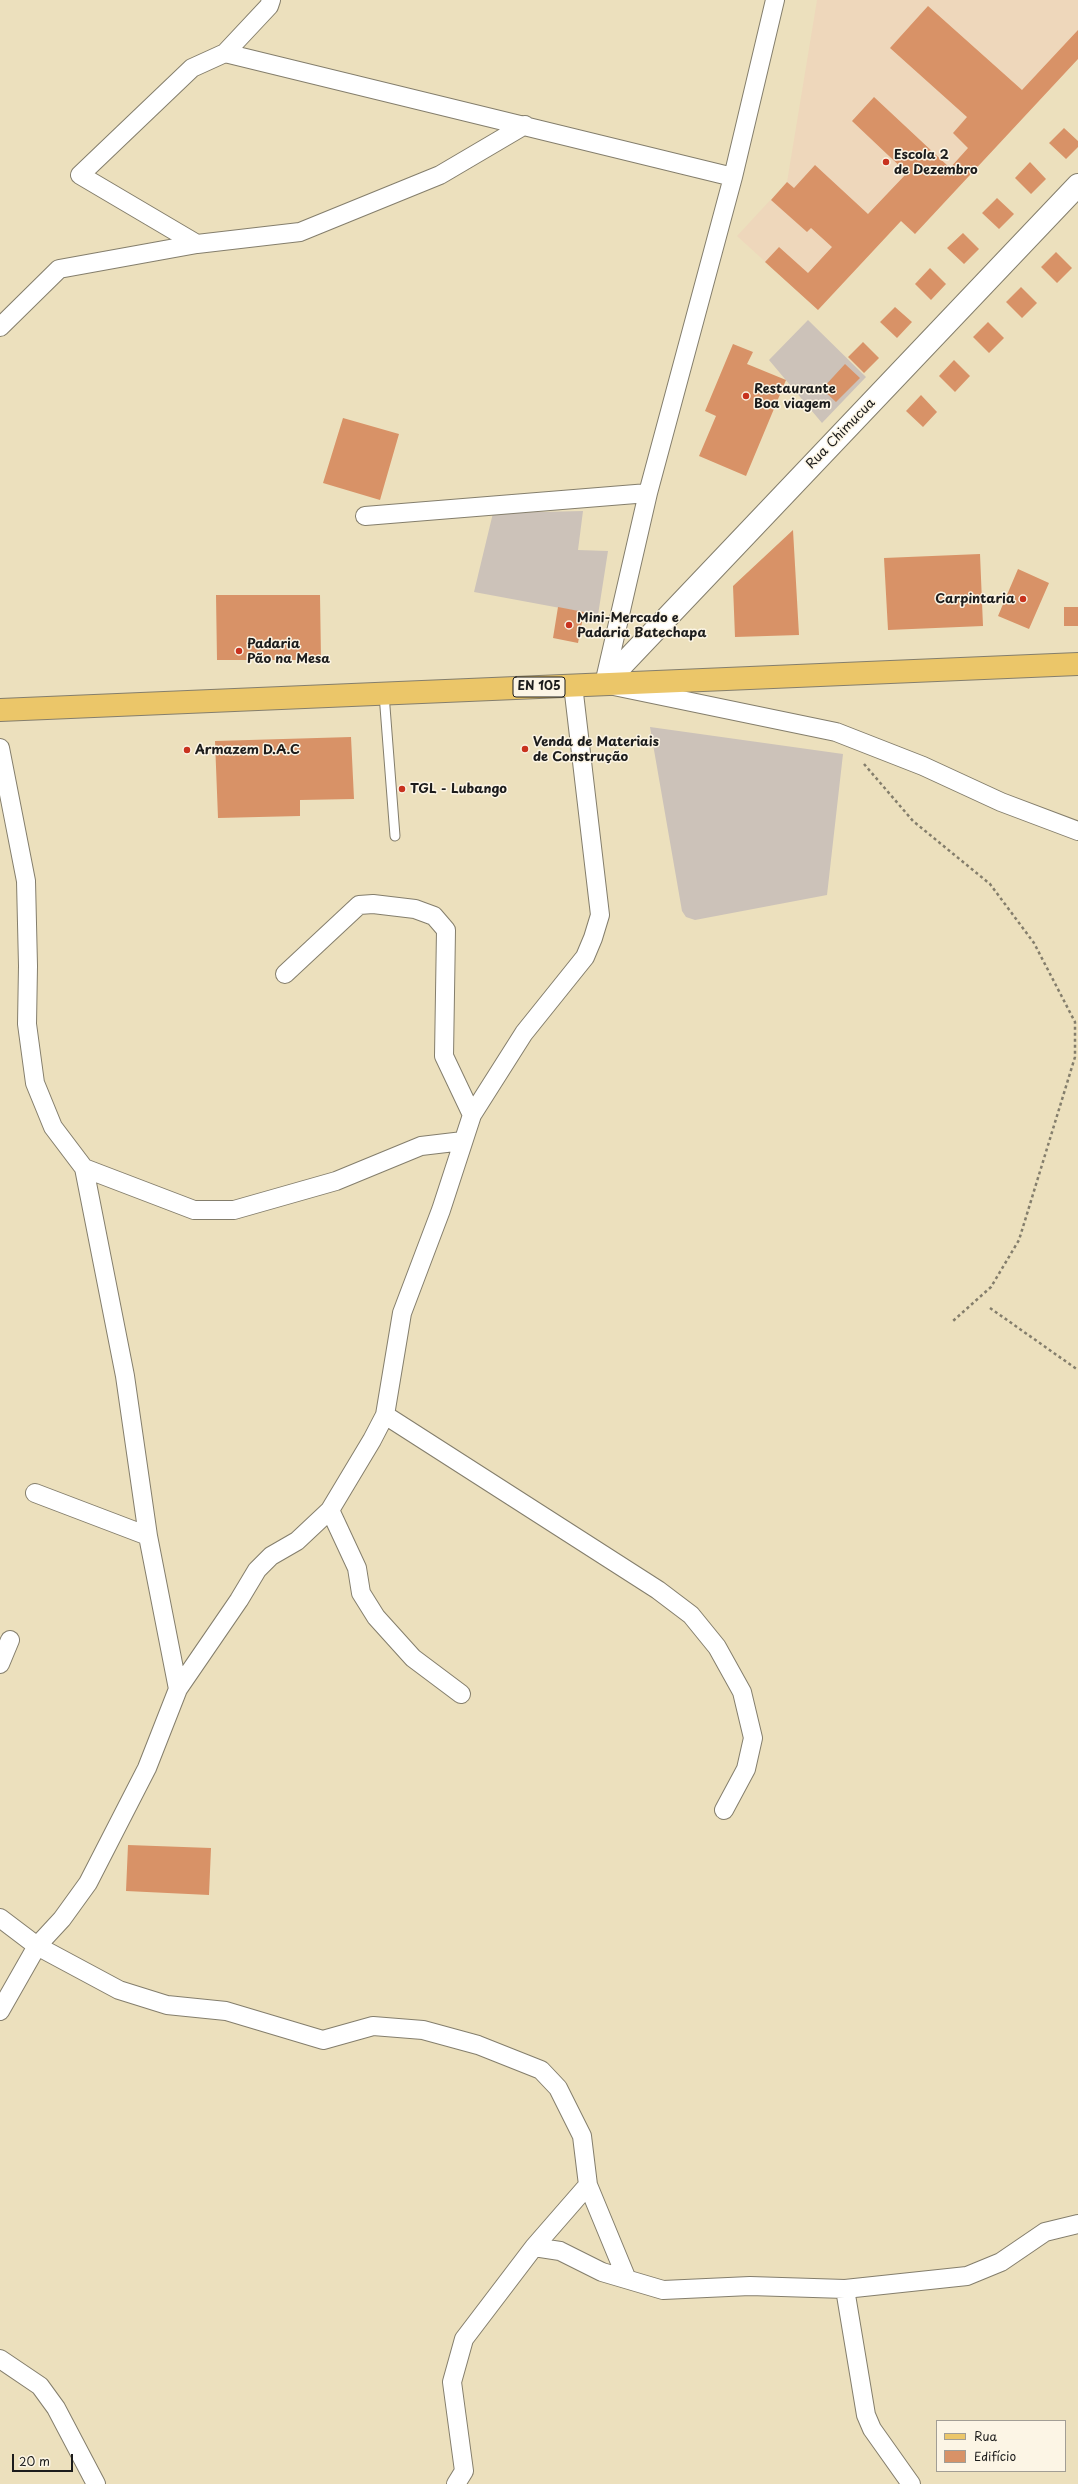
<!DOCTYPE html>
<meta charset="utf-8">
<style>
body{margin:0}
#map{position:relative;width:1078px;height:2484px;overflow:hidden;background:#ece0bd;font-family:"Playpen Sans",sans-serif}
canvas{display:block}
.legend{position:absolute;left:936px;top:2420px;width:130px;height:52px;box-sizing:border-box;background:#fcf5e5;border:1px solid #a29e95;margin:0;padding:5px 7px;list-style:none;font-size:12px;color:#1c1c1c}
.legend li{display:flex;align-items:center;gap:8px;height:20px}
.legend b{width:20px;border:1px solid #a29e95}
.scale{position:absolute;left:12px;top:2454px;width:61px;height:18px;box-sizing:border-box;border:2px solid #1c1c1c;border-top:0;padding-left:5px;font-size:12px;line-height:14px;white-space:nowrap;color:#1c1c1c;-webkit-text-stroke:3px #fcf5e5;paint-order:stroke}
</style>
<div id="map">
<canvas width="1078" height="2484"></canvas>
<ul class="legend">
<li><b style="height:5px;background:#ebc669"></b>Rua</li>
<li><b style="height:11px;background:#d89267"></b>Edifício</li>
</ul>
<div class="scale">20 m</div>
</div>
<script>
const context = document.querySelector('canvas').getContext('2d');
context.lineJoin = 'round';
function paint(path, color) {
  context.fillStyle = color;
  context.fill(path, 'evenodd');
}
function toPath(rows) {
  const path = new Path2D();
  for (const r of rows) {
    path.moveTo(r[0], r[1]);
    for (let i = 2; i < r.length; i += 2) path.lineTo(r[i], r[i + 1]);
  }
  return path;
}
function strokePath(path, color, width, dash) {
  context.strokeStyle = color;
  context.lineWidth = width;
  context.lineCap = dash ? 'butt' : 'round';
  context.setLineDash(dash || []);
  context.stroke(path);
}
function write(font, color, halo, rows, align = 'center') {
  context.font = font + ' "Playpen Sans",sans-serif';
  context.lineWidth = 3;
  context.setLineDash([]);
  context.textBaseline = 'middle';
  context.strokeStyle = halo;
  context.fillStyle = color;
  for (const [text, x, y, turn = 0] of rows) {
    context.save();
    context.translate(x, y);
    context.rotate((+turn || 0) * Math.PI / 180);
    context.textAlign = isNaN(turn) ? turn : align;
    if (halo) context.strokeText(text, 0, 0);
    context.fillText(text, 0, 0);
    context.restore();
  }
}
const built = toPath([
 [817,0,1078,0,1078,59,915,234,901,221,818,310,737,236,787,182]
]);
const industrial = toPath([
 [808,320,866,377,822,423,769,360],
 [583,511,578,550,608,551,598,615,474,592,493,513],
 [650,727,843,754,827,895,695,920,686,917,682,911]
]);
const building = toPath([
 [928,6,1022,90,1078,30,1078,59,915,234,901,221,818,310,765,262,779,247,808,273,832,247,811,228,807,232,771,200,787,182,794,188,815,165,868,214,907,173,852,121,874,97,950,168,968,148,953,133,967,117,890,48],
 [1064,128,1078,141,1078,147,1066,159,1049,143],
 [1030,162,1046,179,1031,194,1015,178],
 [997,198,1014,214,999,229,982,213],
 [963,233,979,249,964,264,947,248],
 [1056,252,1072,268,1057,283,1041,267],
 [930,268,946,284,931,300,915,284],
 [1021,287,1037,303,1022,318,1006,302],
 [895,307,912,322,897,338,880,322],
 [988,322,1004,338,989,353,973,337],
 [863,342,879,358,864,373,848,357],
 [733,344,753,352,747,364,786,380,746,476,699,456,716,416,705,411],
 [954,360,970,376,955,392,939,376],
 [845,364,860,378,836,402,822,389],
 [921,395,937,412,923,427,906,411],
 [343,418,399,434,380,500,323,483],
 [793,530,799,635,735,637,733,586],
 [980,554,983,626,888,630,884,558],
 [1018,569,1049,583,1029,629,998,616],
 [216,595,320,595,321,660,217,660],
 [558,607,584,612,578,643,553,638],
 [1064,607,1078,607,1078,626,1064,626],
 [351,737,354,799,300,800,300,816,218,818,215,741],
 [128,1845,211,1848,209,1895,126,1891]
]);
const path = toPath([
 [864,764,913,821,990,884,1034,943,1075,1022,1075,1057,1019,1240,991,1287,953,1321],
 [990,1308,1078,1370]
]);
const service = toPath([
 [384,694,395,836]
]);
const minor = toPath([
 [775,0,733,177,648,493,604,684,836,732,923,766,1001,802,1078,831],
 [225,53,733,177],
 [197,244,80,175,192,68,225,53,269,6,271,0],
 [0,327,59,269,197,244,300,232,440,175,525,125],
 [365,516,648,493],
 [0,748,26,881,28,966,27,1024,35,1083,53,1127,84,1168,125,1376,148,1536,178,1689],
 [285,974,359,905,373,904,415,909,434,916,446,930,444,1056,472,1115],
 [84,1168,194,1210,234,1210,336,1181,421,1146,463,1141],
 [385,1415,658,1590,691,1615,717,1647,742,1692,753,1738,746,1769,724,1810],
 [35,1493,148,1536],
 [330,1510,357,1568,361,1593,376,1617,413,1658,461,1694],
 [0,1664,10,1640],
 [0,1918,37,1946,119,1990,167,2005,226,2011,323,2040,373,2026,423,2030,478,2045,541,2070,558,2088,582,2136,588,2185,626,2277],
 [0,2011,37,1946,62,1919,88,1883,147,1768,178,1689,239,1600,257,1570,271,1556,297,1541,330,1510,372,1440,385,1415,402,1313,441,1210,472,1115,524,1033,585,957,593,938,600,915,573,685],
 [534,2247,560,2251,602,2272,663,2290,750,2286,845,2289,967,2276,1001,2262,1045,2232,1078,2224],
 [845,2289,866,2415,872,2429,911,2484],
 [0,2359,40,2386,56,2408,96,2484],
 [456,2484,464,2471,452,2382,464,2339,534,2247,588,2185]
]);
const tertiary = toPath([
 [604,684,1078,185]
]);
const primary = toPath([
 [0,710,1078,664]
]);
const markers = [
 [886,162,4,"#c8321e"],
 [746,396,4,"#c8321e"],
 [1023,599,4,"#c8321e"],
 [569,625,4,"#c8321e"],
 [239,651,4,"#c8321e"],
 [525,749,4,"#c8321e"],
 [187,750,4,"#c8321e"],
 [402,789,4,"#c8321e"]
];
const shields = [
 [539,687,52]
];
const shieldNames = [
 ["EN 105",539,687]
];
const poiNames = [
 ["Escola 2",894,155],
 ["de Dezembro",894,170],
 ["Restaurante",754,389],
 ["Boa viagem",754,404],
 ["Carpintaria",1015,599,"right"],
 ["Mini-Mercado e",577,618],
 ["Padaria Batechapa",577,633],
 ["Padaria",247,644],
 ["Pão na Mesa",247,659],
 ["Venda de Materiais",533,742],
 ["de Construção",533,757],
 ["Armazem D.A.C",195,750],
 ["TGL - Lubango",410,789]
];
const streetNames = [
 ["Rua Chimucua",841,434,-46]
];
paint(built, '#eed7bb');
paint(industrial, '#ccc2b9');
paint(building, '#d89267');
strokePath(service, '#847e6c', 11);
strokePath(minor, '#847e6c', 20);
strokePath(tertiary, '#847e6c', 24);
strokePath(primary, '#847e6c', 24);
strokePath(path, '#847e6c', 2.5, [3, 3]);
strokePath(service, '#fff', 9);
strokePath(minor, '#fff', 18);
strokePath(tertiary, '#fff', 22);
strokePath(primary, '#ebc669', 22);
for (const [x, y, r, color] of markers) {
  const dot = new Path2D();
  dot.arc(x, y, r, 0, 2 * Math.PI);
  context.fillStyle = color;
  context.fill(dot);
  strokePath(dot, '#fcf5e5', 1.5);
}
for (const [x, y, w] of shields) {
  const box = new Path2D();
  box.roundRect(x - w / 2, y - 10, w, 20, 3);
  context.fillStyle = '#fcf5e5';
  context.fill(box);
  strokePath(box, '#1c1c1c', 1);
}
write('bold 12px', '#1c1c1c', null, shieldNames);
write('bold 13px', '#1c1c1c', '#fcf5e5', poiNames, 'left');
write('13px', '#1c1c1c', '#fcf5e5', streetNames);
</script>
